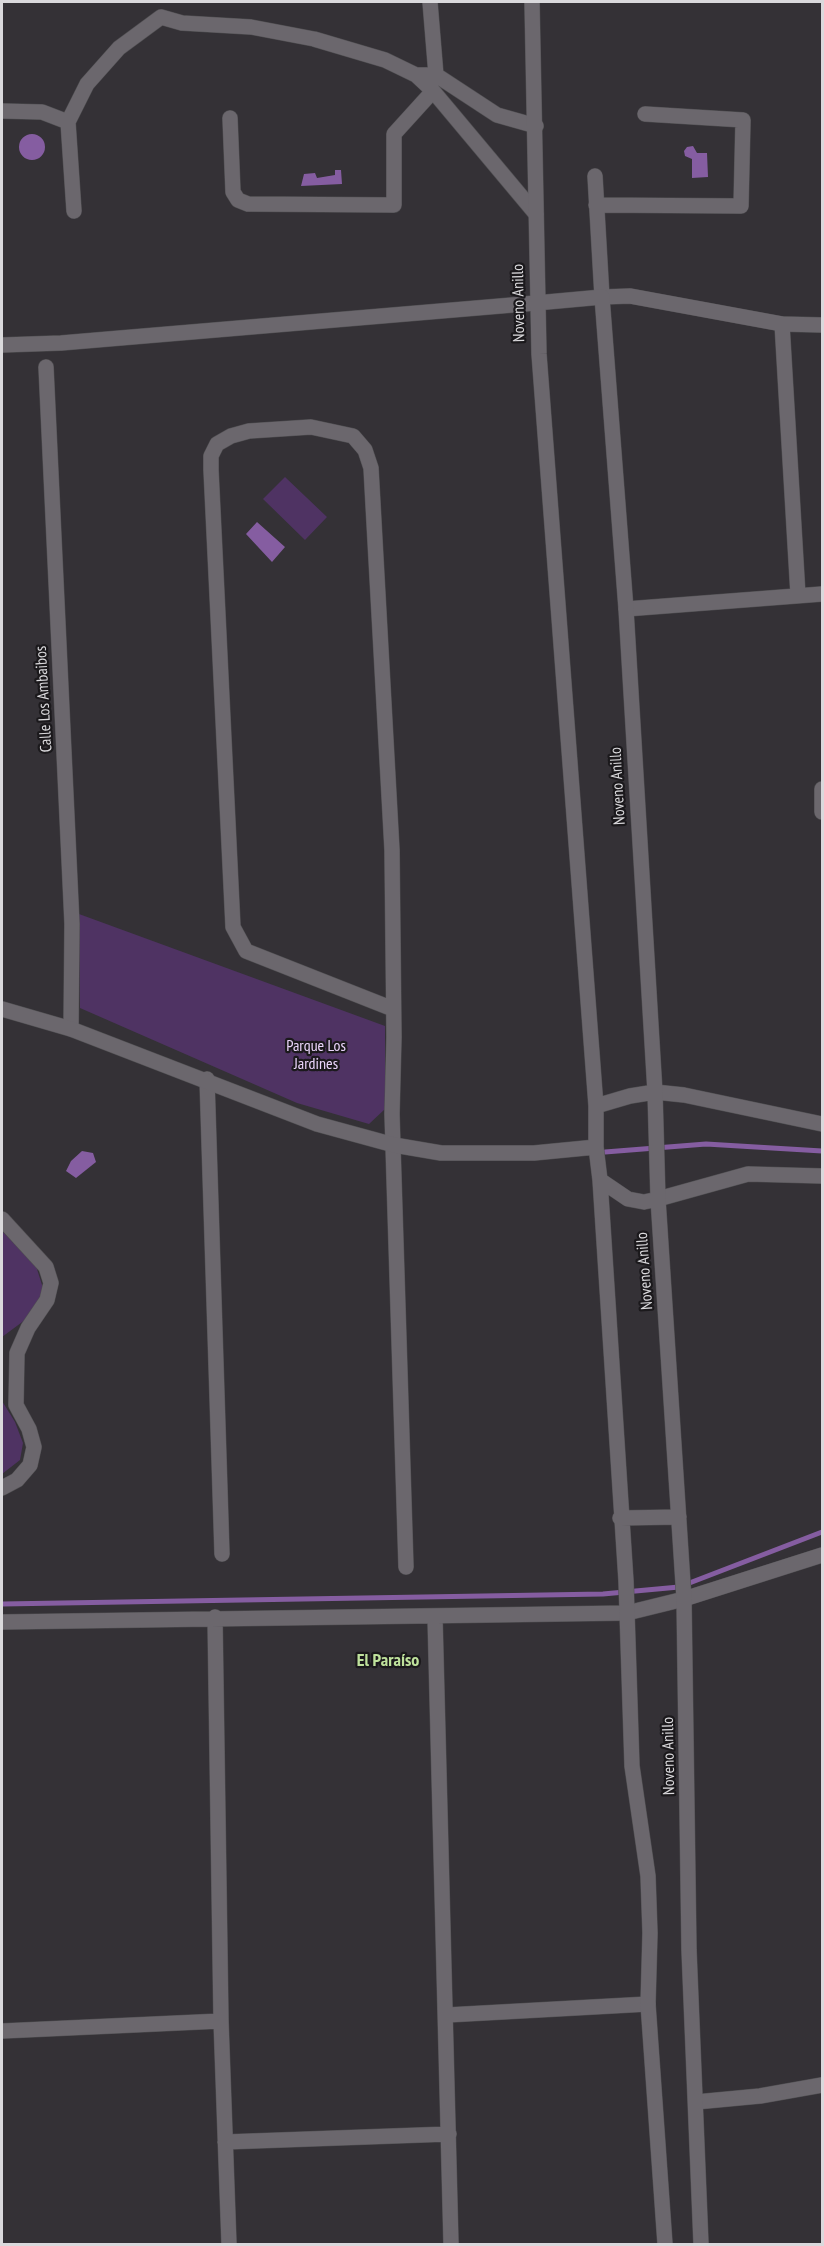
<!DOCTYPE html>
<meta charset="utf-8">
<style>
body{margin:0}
#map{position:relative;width:824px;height:2246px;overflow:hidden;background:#343136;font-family:"PT Sans Narrow",sans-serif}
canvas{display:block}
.frame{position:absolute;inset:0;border:3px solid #dad9dc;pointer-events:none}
</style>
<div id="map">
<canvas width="824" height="2246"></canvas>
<div class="frame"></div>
</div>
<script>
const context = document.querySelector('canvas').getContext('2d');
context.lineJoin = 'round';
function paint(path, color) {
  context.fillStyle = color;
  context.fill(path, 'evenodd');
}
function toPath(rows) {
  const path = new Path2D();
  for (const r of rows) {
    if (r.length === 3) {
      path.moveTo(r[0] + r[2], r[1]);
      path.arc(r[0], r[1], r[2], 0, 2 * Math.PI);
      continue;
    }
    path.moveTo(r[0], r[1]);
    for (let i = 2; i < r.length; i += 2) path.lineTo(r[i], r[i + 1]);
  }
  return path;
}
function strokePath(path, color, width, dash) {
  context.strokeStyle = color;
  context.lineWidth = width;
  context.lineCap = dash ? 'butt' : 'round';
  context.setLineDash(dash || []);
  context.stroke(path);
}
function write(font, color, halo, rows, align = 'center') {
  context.font = font + ' "PT Sans Narrow",sans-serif';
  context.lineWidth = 4.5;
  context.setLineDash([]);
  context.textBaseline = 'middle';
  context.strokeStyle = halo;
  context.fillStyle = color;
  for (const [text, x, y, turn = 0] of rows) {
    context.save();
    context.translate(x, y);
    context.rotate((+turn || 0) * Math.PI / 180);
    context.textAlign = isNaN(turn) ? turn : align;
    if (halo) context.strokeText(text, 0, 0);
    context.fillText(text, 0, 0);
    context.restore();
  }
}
const green = toPath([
 [285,477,327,517,305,540,263,499],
 [79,914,385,1026,385,1109,369,1124,297,1103,80,1008],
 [2,1231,36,1266,43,1288,41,1298,29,1317,2,1337],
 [2,1401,15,1422,23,1443,20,1460,2,1474]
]);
const water = toPath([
 [32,147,13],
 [693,146,697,153,707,153,708,177,692,178,692,159,685,156,684,151,687,147],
 [335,170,341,170,342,184,301,186,304,174,315,173,317,178,335,175],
 [257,522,285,547,272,562,246,534],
 [82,1151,93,1153,96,1162,76,1178,66,1171,71,1161]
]);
const stream = toPath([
 [605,1152,706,1144,822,1151],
 [2,1604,603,1594,679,1587,822,1532]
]);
const minor = toPath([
 [430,2,436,75],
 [161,17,182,23,251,27,314,39,385,60,416,75,433,91,536,214],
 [416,75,436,75,497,115,536,126],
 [2,111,42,112,68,122],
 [230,118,233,192,238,200,248,204,394,205,394,134,433,91],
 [595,176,602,297,630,296,782,324,822,325],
 [596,205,741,206,743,120,645,114],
 [74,211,68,122,87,84,119,48,161,17],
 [782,324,798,595],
 [2,345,61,343,536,303],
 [46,367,72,924,71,1029],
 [626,609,822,594],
 [822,789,822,812],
 [393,1009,246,951,233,927,211,470,211,456,217,444,231,436,249,431,311,427,353,436,365,450,371,468,392,850,394,1037,392,1114,406,1567],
 [207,1079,222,1554],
 [655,1092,684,1095,822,1124],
 [658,1199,748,1174,822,1176],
 [2,1219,46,1267,51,1283,47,1300,28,1328,17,1353,16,1405,29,1429,34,1447,30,1465,17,1480,2,1488],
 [215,1617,221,2021,229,2244],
 [435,1617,451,2244],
 [2,1622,627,1613,684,1599,822,1555],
 [447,2015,648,2004],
 [2,2031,221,2021],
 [696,2102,760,2096,822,2085],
 [225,2142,449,2134]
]);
const tertiary = toPath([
 [532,2,539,354,596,1106],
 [536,303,602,297,626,609,655,1092,658,1199,684,1599,689,1950,701,2244],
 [2,1009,71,1029,317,1124,394,1145,441,1153,534,1153,596,1147],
 [655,1092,630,1096,596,1106,596,1147,600,1180,628,1199,644,1202,658,1199],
 [600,1180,626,1581,632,1766,648,1876,650,1933,648,2004,665,2244],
 [620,1518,679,1517]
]);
const streetNames = [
 ["Noveno Anillo",519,303,-91],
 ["Calle Los Ambaibos",44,699,-93],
 ["Noveno Anillo",618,786,-93],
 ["Noveno Anillo",645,1271,-94],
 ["Noveno Anillo",669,1756,-91]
];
const parkNames = [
 ["Parque Los",316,1046],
 ["Jardines",316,1064]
];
const neighbourhoodNames = [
 ["El Paraíso",388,1661]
];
paint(green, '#4f3363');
paint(water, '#855da1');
strokePath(stream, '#855da1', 5);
strokePath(minor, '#504f52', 16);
strokePath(tertiary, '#504f52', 16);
strokePath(minor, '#6b676d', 15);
strokePath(tertiary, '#6b676d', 15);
write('16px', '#dad9dc', '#1b191c', streetNames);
write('16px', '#ebd5fc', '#1b191c', parkNames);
write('bold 18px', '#bfe29c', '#1b191c', neighbourhoodNames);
</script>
